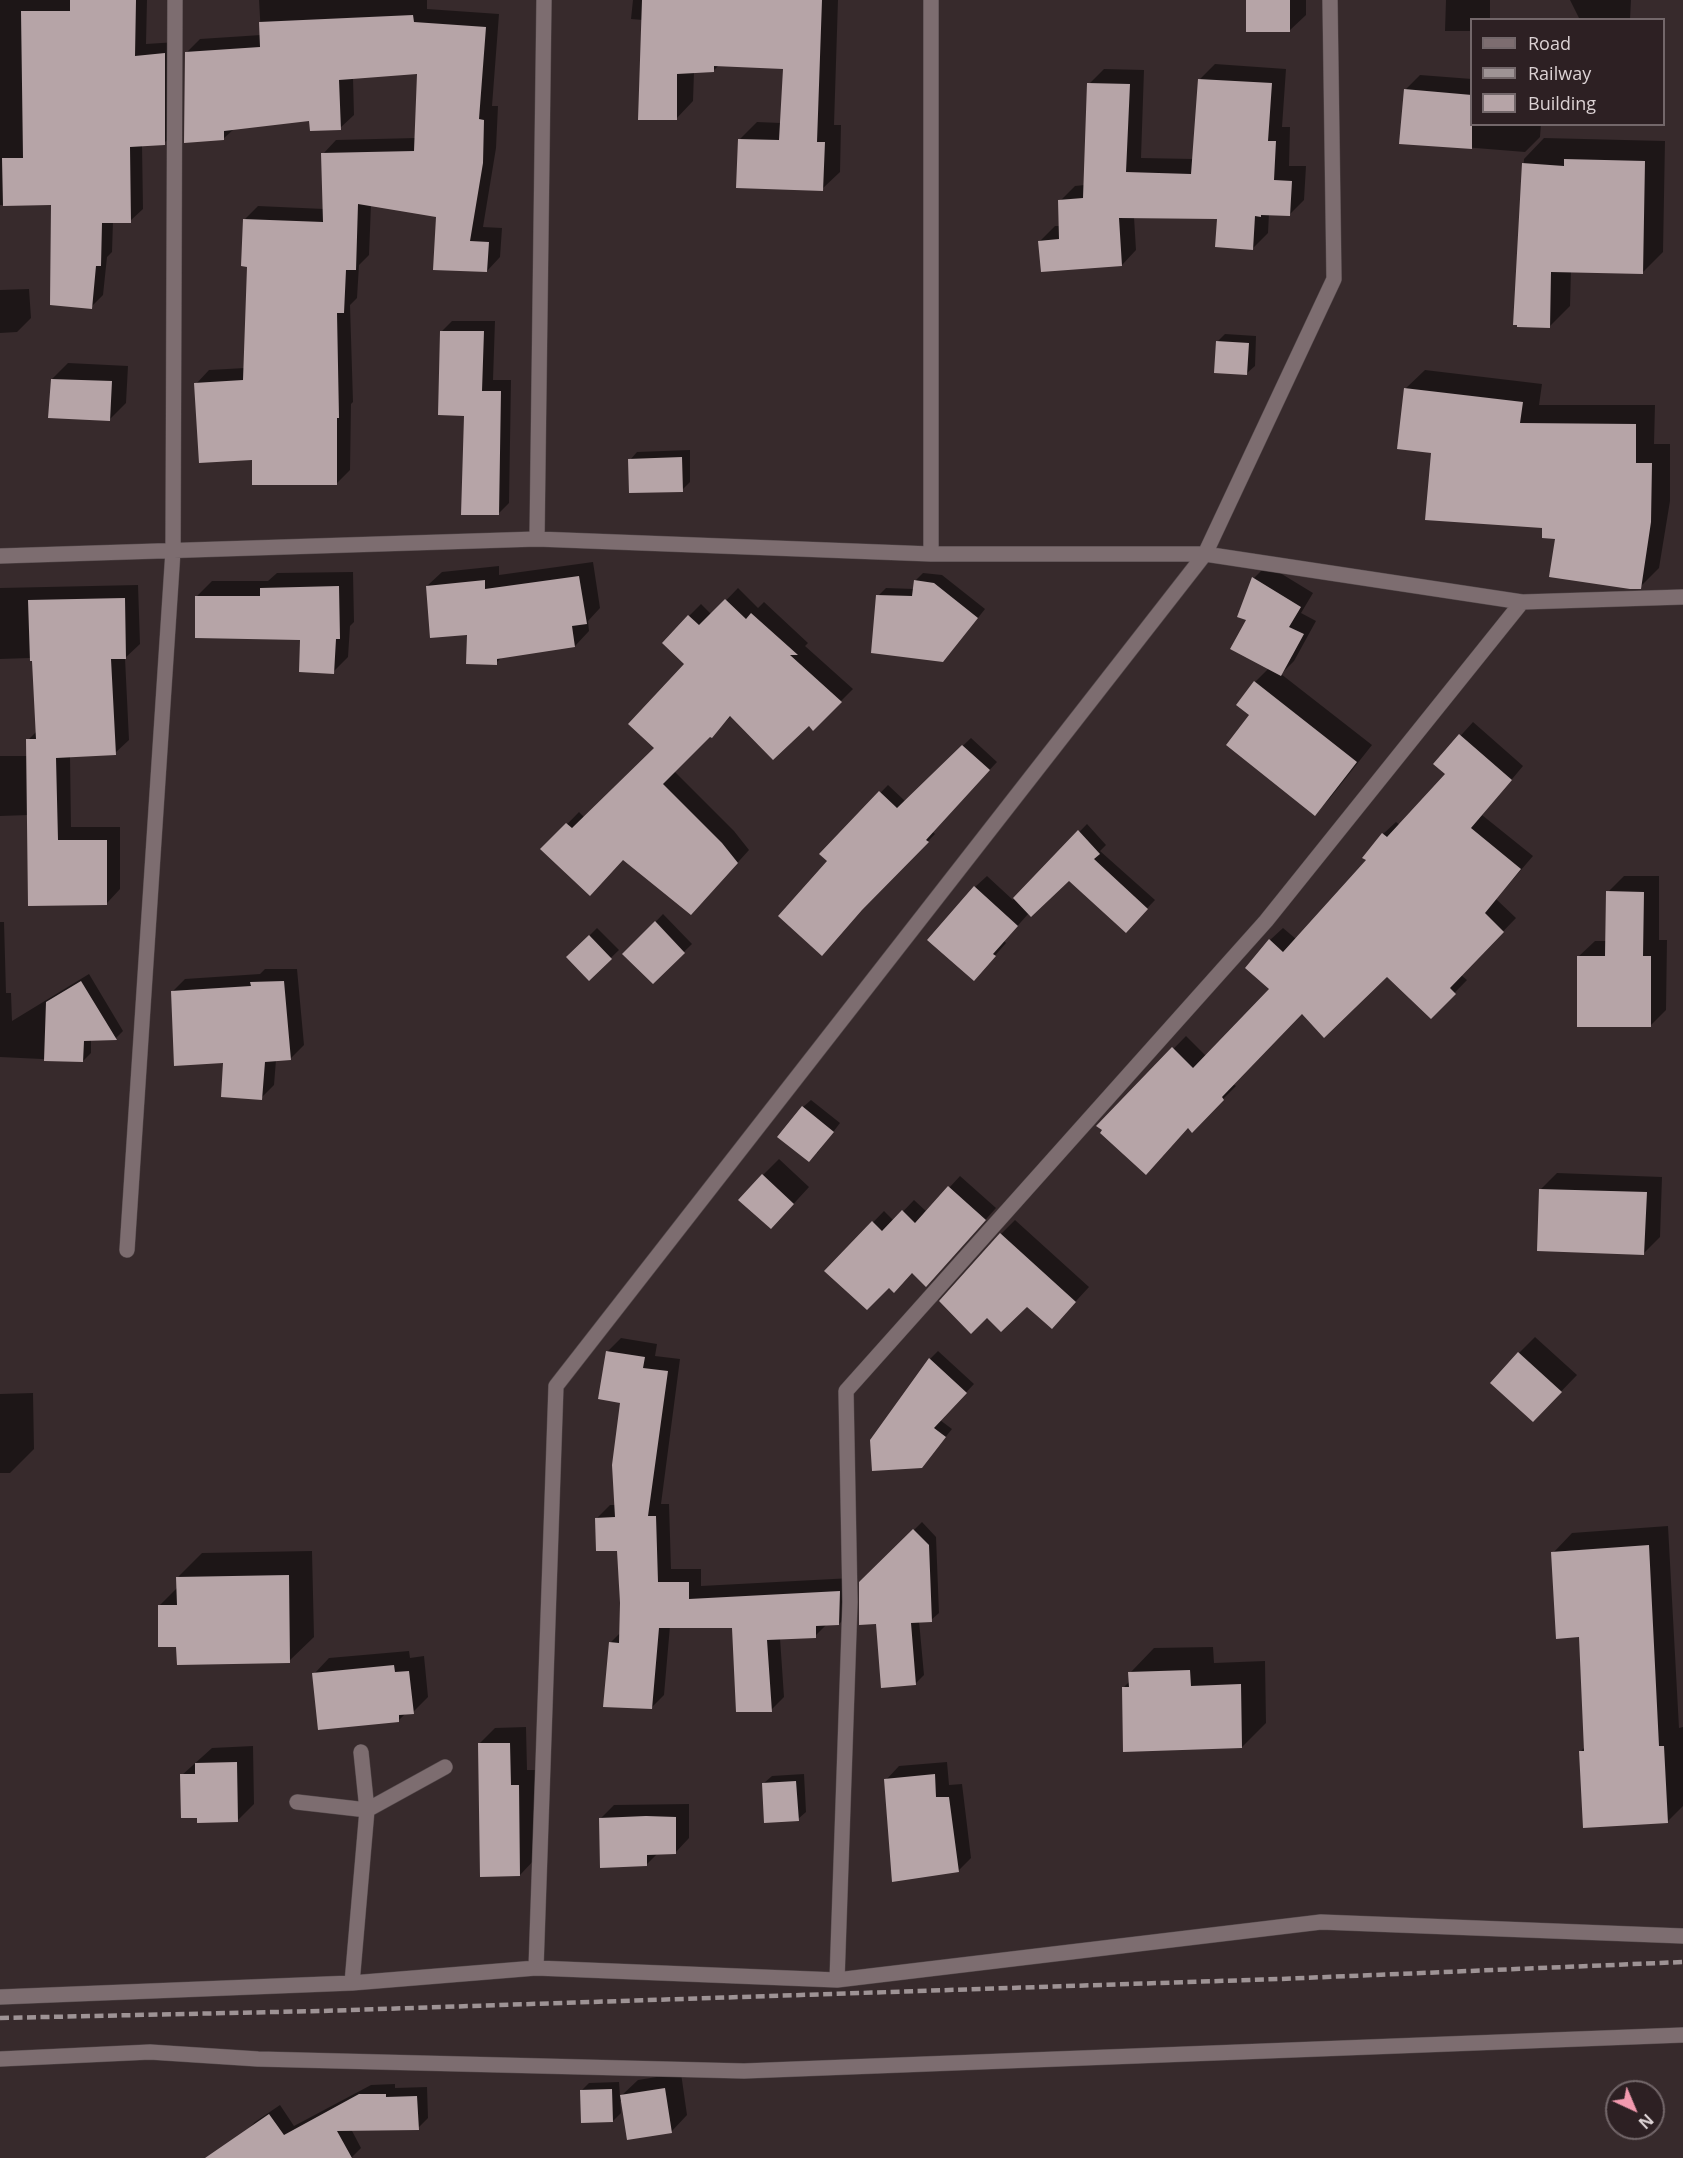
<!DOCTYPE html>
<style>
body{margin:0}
#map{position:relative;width:1683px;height:2158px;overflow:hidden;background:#372a2c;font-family:"Open Sans",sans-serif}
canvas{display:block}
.legend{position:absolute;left:1470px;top:18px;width:195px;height:108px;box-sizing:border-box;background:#2d2023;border:2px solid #73676a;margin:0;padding:8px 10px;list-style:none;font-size:18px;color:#dcd2d4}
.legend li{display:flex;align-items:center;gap:12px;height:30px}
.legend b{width:30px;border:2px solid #73676a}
.north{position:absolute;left:1605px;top:2080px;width:60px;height:60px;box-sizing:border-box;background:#2d2023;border:2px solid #73676a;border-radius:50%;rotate:136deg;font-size:16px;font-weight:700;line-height:24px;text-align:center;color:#dcd2d4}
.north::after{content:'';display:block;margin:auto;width:21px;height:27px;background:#f29aaf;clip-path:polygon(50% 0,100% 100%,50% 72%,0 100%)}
</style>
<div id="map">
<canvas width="1683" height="2158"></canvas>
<ul class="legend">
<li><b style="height:8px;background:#7d6d70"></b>Road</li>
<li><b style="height:8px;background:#9e9395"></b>Railway</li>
<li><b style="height:16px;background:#b6a4a7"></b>Building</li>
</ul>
<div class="north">N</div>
</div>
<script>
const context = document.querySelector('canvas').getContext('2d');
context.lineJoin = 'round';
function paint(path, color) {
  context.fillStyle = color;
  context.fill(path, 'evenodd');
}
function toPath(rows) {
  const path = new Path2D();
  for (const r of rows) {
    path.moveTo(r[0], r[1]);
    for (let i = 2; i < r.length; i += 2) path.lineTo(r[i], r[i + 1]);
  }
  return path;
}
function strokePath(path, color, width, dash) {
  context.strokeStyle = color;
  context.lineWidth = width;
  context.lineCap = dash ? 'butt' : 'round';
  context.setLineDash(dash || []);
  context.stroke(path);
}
const shadow = toPath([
 [0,0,147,0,146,44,177,42,176,131,164,143,142,145,143,209,130,221,113,221,112,252,107,257,103,295,91,307,53,203,0,205],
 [259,0,427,0,427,9,499,14,492,106,498,106,496,148,483,227,502,228,500,257,487,271,438,216,371,205,369,255,359,265,357,298,350,305,353,402,351,404,350,470,337,483,254,459,196,384,209,370,245,368,248,265,244,220,258,206,324,209,323,154,336,140,416,138,418,73,353,78,354,115,340,128,311,119,234,129,223,139,186,53,200,39,261,35],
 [633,0,838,0,834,125,841,125,840,172,822,189,740,139,757,122,781,123,784,68,719,65,713,71,694,72,693,101,676,119,643,20,631,19],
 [1247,0,1306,0,1306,15,1289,31],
 [1446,0,1490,0,1490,20,1472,20,1472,31,1445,31],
 [1570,0,1631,0,1630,20,1580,20],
 [1215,64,1286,69,1282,127,1290,127,1289,166,1306,166,1304,200,1289,215,1269,213,1268,233,1253,248,1218,218,1134,217,1136,250,1122,265,1040,241,1055,226,1060,226,1060,201,1075,186,1085,185,1089,84,1104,69,1144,70,1141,158,1194,159,1200,79],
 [1420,75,1472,79,1472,124,1541,124,1540,137,1525,152,1401,142,1405,90],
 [1544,138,1665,141,1663,252,1642,273,1571,271,1570,306,1550,326,1514,323,1524,159],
 [29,289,31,318,17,332,0,333,0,290],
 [452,321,495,321,493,380,511,380,509,503,498,514,465,415,441,332],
 [1225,334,1256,336,1255,366,1247,373,1217,342],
 [68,363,128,366,126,403,110,419,52,379],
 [1425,370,1542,384,1539,405,1655,405,1654,444,1670,444,1670,501,1659,568,1640,587,1557,538,1432,452,1405,389],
 [690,450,690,482,682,490,630,460,637,452],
 [593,562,600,608,588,621,589,631,575,646,503,656,496,663,427,586,442,572,499,566,499,575],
 [1267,565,1313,593,1301,613,1316,621,1294,661,1281,674,1372,745,1330,798,1315,814,1251,715,1238,705,1255,682,1269,668,1248,619,1254,578],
 [353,572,354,622,350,626,348,657,333,672,302,638,197,596,212,581,268,581,277,573],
 [923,573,942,575,985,609,950,653,878,596,886,588,914,589,915,581],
 [138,585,140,644,125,658,129,740,115,753,70,756,71,827,120,827,120,889,107,903,29,815,0,816,0,756,28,756,28,740,37,731,34,661,30,658,0,659,0,588],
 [738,588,758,608,764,602,808,643,805,646,853,689,813,729,809,724,732,715,712,736,710,735,674,771,734,831,749,850,703,901,623,858,543,849,579,812,585,818,656,748,686,664,689,616,701,604,712,615],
 [1473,722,1523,766,1482,815,1533,856,1496,899,1516,918,1461,975,1467,980,1431,1017,1387,975,1302,1012,1233,1084,1236,1086,1204,1118,1188,1127,1105,1130,1099,1125,1186,1036,1206,1056,1271,989,1270,940,1283,928,1296,939,1368,860,1383,834,1396,822,1400,825,1447,774,1435,764],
 [971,738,997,762,932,831,935,834,870,900,821,854,888,785,905,801],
 [1087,824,1106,845,1100,851,1155,900,1133,923,1069,879,1029,913,1004,941,1006,943,985,967,975,887,987,876,1013,900],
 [1624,876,1659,876,1659,940,1667,940,1666,1010,1650,1026,1578,957,1595,941,1607,941,1608,892],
 [663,914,692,944,653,982,625,954],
 [0,922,4,922,6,993,11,993,12,1021,89,974,123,1031,116,1038,91,1040,91,1053,83,1061,0,1057],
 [597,928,619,950,589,979,568,957],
 [265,969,297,969,304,1045,291,1058,276,1060,274,1085,261,1098,225,1061,172,992,185,979,260,974],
 [811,1100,840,1123,817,1153,803,1107],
 [779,1159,809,1187,787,1211,763,1175],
 [1557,1173,1662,1177,1660,1237,1644,1253,1541,1189],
 [960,1176,996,1208,937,1274,913,1271,889,1286,826,1271,884,1211,894,1221,914,1200,927,1212],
 [1015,1220,1089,1287,1065,1313,1001,1234],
 [1535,1337,1577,1375,1549,1404,1519,1353],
 [621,1338,657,1344,655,1356,680,1359,661,1504,669,1504,671,1569,701,1569,701,1586,852,1578,852,1611,839,1624,827,1624,815,1636,780,1638,784,1697,771,1710,734,1626,670,1626,664,1695,651,1708,610,1643,621,1632,618,1549,597,1518,610,1505,616,1505,622,1402,600,1398,608,1351],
 [938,1351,974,1384,940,1420,952,1429,922,1466,872,1440,930,1359],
 [33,1393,34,1449,10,1473,0,1473,0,1394],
 [922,1522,936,1537,939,1613,931,1620,919,1621,924,1675,916,1683,877,1622,861,1583],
 [1668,1526,1679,1728,1683,1727,1683,1806,1667,1822,1580,1752,1585,1747,1581,1636,1553,1553,1572,1533],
 [312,1551,314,1637,289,1661,178,1646,159,1606,178,1587,178,1577,202,1553],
 [1213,1647,1214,1663,1265,1661,1266,1723,1242,1747,1123,1688,1130,1681,1130,1673,1154,1648],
 [409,1651,410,1658,424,1656,428,1697,413,1712,406,1713,399,1720,314,1674,329,1658],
 [526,1727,527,1770,535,1770,536,1858,520,1875,479,1744,495,1728],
 [253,1746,254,1804,237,1821,198,1816,182,1775,212,1748],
 [947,1762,949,1785,962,1784,971,1858,958,1871,886,1780,899,1766],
 [804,1774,806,1812,798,1819,764,1783,772,1776],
 [689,1804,689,1838,675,1853,658,1853,647,1864,600,1819,614,1805],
 [681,2073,687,2115,671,2132,622,2101,620,2101,621,2113,613,2121,581,2091,589,2083,619,2082,620,2097,638,2080],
 [395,2084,395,2088,427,2087,428,2118,418,2128,351,2129,361,2148,351,2158,263,2158,245,2132,255,2122,280,2105,294,2126,371,2085]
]);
const building = toPath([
 [70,0,136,0,135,56,165,53,165,145,130,147,131,223,102,223,101,266,96,266,92,309,50,305,51,205,3,206,2,158,23,158,21,11,70,11],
 [642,0,822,0,817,142,825,142,823,191,736,188,738,139,779,140,783,69,714,66,714,72,677,74,677,120,638,120],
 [1246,0,1290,0,1290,32,1246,32],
 [413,15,414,22,486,27,479,119,484,120,483,163,470,241,489,242,487,272,433,270,436,217,358,204,356,270,346,270,344,313,337,313,339,418,337,418,337,485,252,485,252,460,199,463,194,383,243,380,247,267,241,266,243,219,323,222,321,153,414,151,417,74,339,80,341,130,310,131,309,121,224,131,224,140,184,143,185,52,260,47,259,22],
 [1198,79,1272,83,1268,141,1276,141,1274,180,1292,181,1290,216,1261,215,1261,217,1255,216,1253,250,1215,247,1217,219,1119,218,1122,266,1041,272,1038,241,1059,239,1058,200,1083,198,1087,83,1130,84,1126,172,1191,174],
 [1404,89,1472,95,1472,149,1399,144],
 [1564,159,1645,161,1643,274,1551,272,1550,328,1517,327,1517,325,1513,325,1522,163,1564,166],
 [440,331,484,331,482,391,501,391,499,515,461,515,464,416,438,415],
 [1216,341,1249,343,1247,375,1214,373],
 [51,379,112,381,110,421,48,418],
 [1404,388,1523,402,1520,423,1636,424,1636,463,1652,463,1651,522,1641,589,1630,589,1549,577,1555,539,1542,538,1542,528,1425,520,1431,453,1397,449],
 [682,457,683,492,629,493,628,459],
 [579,576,587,624,572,626,575,647,497,659,497,665,466,664,467,635,430,638,426,586,485,580,485,589],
 [1252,577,1301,607,1289,627,1304,634,1281,676,1230,649,1246,620,1237,617],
 [914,580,934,583,978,618,943,662,871,653,876,595,912,596],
 [339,586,340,639,336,639,334,674,299,672,300,640,195,638,195,596,260,596,260,588],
 [125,598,126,659,111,659,116,755,56,758,58,840,107,840,107,905,28,906,26,739,36,739,32,661,30,661,28,600],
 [725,599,746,619,751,613,798,655,790,655,842,702,813,731,809,726,773,760,730,716,712,738,710,737,663,784,722,843,738,863,691,915,623,860,590,896,540,849,566,823,572,828,654,748,628,724,684,664,662,643,688,615,699,625],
 [1254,681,1357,762,1315,816,1226,745,1249,715,1236,705],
 [1459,734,1512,780,1471,828,1521,869,1485,913,1504,932,1450,988,1456,994,1431,1019,1387,977,1324,1038,1302,1014,1222,1097,1224,1100,1192,1133,1188,1128,1146,1175,1100,1133,1102,1130,1096,1126,1172,1047,1193,1068,1269,989,1245,968,1269,939,1283,952,1366,860,1362,858,1382,833,1387,837,1445,774,1433,764],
 [962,745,990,770,926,840,929,842,862,910,822,956,778,916,827,861,819,854,879,791,897,808],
 [1078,830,1100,854,1094,859,1148,909,1126,933,1069,881,1031,917,1013,898],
 [974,886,1018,926,993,954,996,956,974,981,927,940],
 [1606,891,1644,892,1643,956,1651,956,1651,1027,1577,1027,1577,956,1605,956],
 [655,921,685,953,653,984,622,954],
 [589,935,612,959,589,981,566,957],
 [81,981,117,1040,84,1041,83,1062,44,1061,46,1002],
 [284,981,291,1060,265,1062,262,1100,221,1097,223,1063,174,1066,171,991,251,986,250,982],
 [802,1106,834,1132,809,1162,777,1137],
 [762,1174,794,1204,771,1229,738,1200],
 [948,1186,986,1220,926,1287,912,1273,894,1293,889,1288,867,1310,824,1271,872,1221,882,1231,902,1210,915,1223],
 [1539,1189,1647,1192,1644,1255,1537,1251],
 [1000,1233,1076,1302,1052,1329,1027,1307,1001,1332,987,1318,971,1334,939,1301],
 [606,1351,645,1357,643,1368,668,1371,648,1516,656,1516,658,1582,689,1582,689,1599,840,1591,839,1625,816,1626,816,1638,767,1640,772,1712,736,1712,732,1628,659,1628,652,1709,603,1707,609,1642,619,1643,620,1603,617,1551,596,1551,595,1518,615,1517,612,1465,620,1403,598,1399],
 [1518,1352,1562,1392,1533,1422,1490,1383],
 [929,1358,967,1393,934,1428,946,1437,922,1468,872,1471,870,1440],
 [913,1529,929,1545,932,1622,911,1623,916,1685,881,1688,876,1624,859,1625,859,1582],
 [1649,1545,1659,1746,1664,1746,1668,1823,1583,1828,1579,1751,1584,1751,1579,1637,1556,1639,1551,1552],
 [289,1575,290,1663,177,1665,176,1647,158,1647,158,1605,177,1605,176,1577],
 [394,1665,395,1672,409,1671,414,1714,399,1715,399,1722,318,1730,312,1673],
 [1190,1670,1191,1686,1241,1684,1242,1748,1123,1752,1122,1687,1129,1687,1128,1672],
 [478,1743,510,1743,511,1785,519,1785,520,1876,480,1877],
 [237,1762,238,1822,197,1823,197,1818,181,1818,180,1774,195,1774,195,1763],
 [935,1774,936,1797,949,1797,959,1872,892,1882,884,1779],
 [796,1781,799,1821,764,1823,762,1783],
 [646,1816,676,1817,676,1854,647,1855,647,1866,600,1868,599,1818],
 [665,2088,672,2133,627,2140,620,2095],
 [612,2089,613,2122,581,2123,580,2090],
 [359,2094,386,2094,386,2097,417,2096,419,2130,337,2131,352,2158,205,2158,269,2114,284,2135]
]);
const street = toPath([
 [537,539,544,0],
 [931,554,931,0],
 [0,556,537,539,931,554,1205,554,1522,602,1683,597],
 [127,1250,173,551,175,0],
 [297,1802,367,1810,445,1767],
 [536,1968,556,1386,1205,554,1334,279,1330,0],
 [837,1980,850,1602,846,1391,1266,921,1522,602],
 [352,1983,367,1810,361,1752],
 [0,1997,352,1983,536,1968,837,1980,1321,1922,1683,1936],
 [0,2059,150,2052,258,2059,744,2071,1683,2035]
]);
const rail = toPath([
 [0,2018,321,2011,1279,1979,1683,1962]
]);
paint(shadow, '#0007');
paint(building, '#b6a4a7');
strokePath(street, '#53484a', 16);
strokePath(street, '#7d6d70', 15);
strokePath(rail, '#9e9395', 4.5, [9, 4.5]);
</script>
